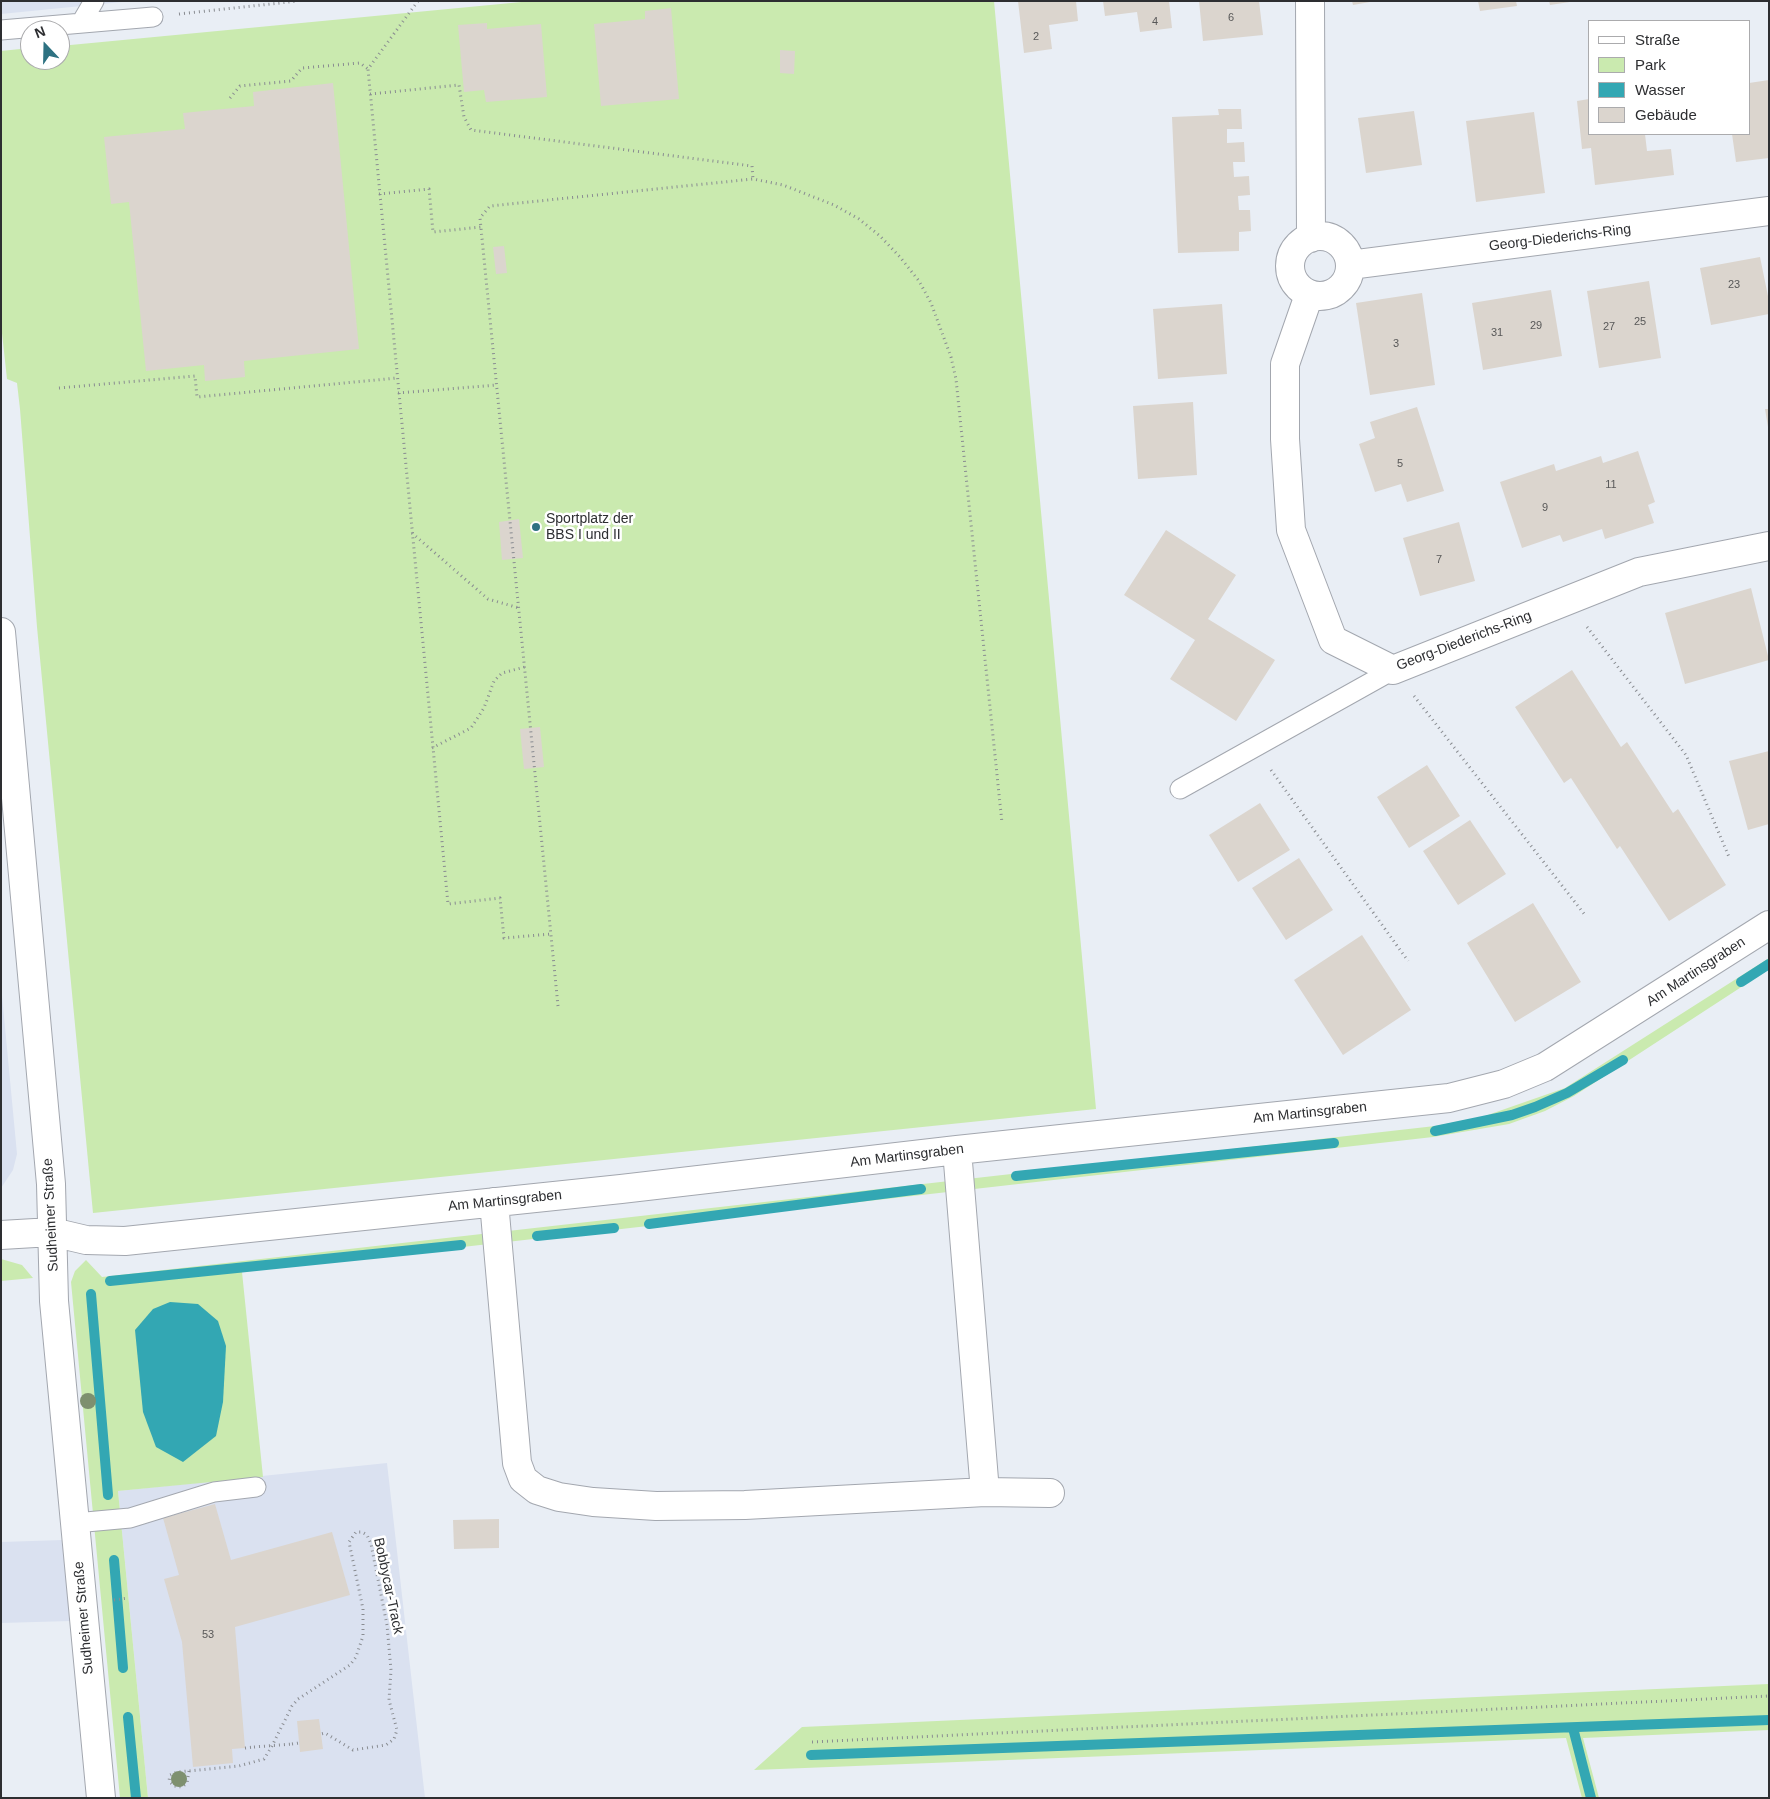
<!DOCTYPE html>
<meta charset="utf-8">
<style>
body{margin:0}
#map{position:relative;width:1770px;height:1799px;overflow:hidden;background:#e9eef5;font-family:Helvetica,sans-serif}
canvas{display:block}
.frame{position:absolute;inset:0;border:2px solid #2d2e31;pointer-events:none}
.legend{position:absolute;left:1588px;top:20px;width:162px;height:115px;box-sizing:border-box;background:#fff;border:1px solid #ababad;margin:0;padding:6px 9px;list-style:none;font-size:15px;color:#2d2e31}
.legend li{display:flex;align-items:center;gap:10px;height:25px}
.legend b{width:25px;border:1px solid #ababad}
.north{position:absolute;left:20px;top:20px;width:50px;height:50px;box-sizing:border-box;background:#fff;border:1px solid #ababad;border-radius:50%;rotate:339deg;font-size:14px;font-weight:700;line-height:20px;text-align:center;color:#2d2e31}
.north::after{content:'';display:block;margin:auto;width:18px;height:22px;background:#2e7282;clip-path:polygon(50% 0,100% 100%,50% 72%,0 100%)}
</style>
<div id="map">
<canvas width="1770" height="1799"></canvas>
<div class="frame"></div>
<ul class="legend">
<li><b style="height:6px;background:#fff"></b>Straße</li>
<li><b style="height:14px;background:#caeaaf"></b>Park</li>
<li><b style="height:14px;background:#33a7b3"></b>Wasser</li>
<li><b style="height:14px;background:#dbd5ce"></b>Gebäude</li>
</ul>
<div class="north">N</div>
</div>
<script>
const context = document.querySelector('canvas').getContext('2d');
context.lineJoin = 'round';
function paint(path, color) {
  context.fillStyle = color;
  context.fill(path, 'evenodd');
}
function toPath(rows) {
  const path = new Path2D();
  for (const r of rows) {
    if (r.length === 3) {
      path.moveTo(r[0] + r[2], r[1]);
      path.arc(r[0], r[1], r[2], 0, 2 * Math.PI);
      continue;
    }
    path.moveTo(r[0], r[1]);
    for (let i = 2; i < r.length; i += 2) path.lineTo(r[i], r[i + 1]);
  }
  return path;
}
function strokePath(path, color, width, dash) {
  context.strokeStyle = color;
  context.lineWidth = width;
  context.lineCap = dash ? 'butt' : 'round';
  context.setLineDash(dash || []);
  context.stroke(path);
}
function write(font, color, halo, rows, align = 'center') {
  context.font = font + ' Helvetica,sans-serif';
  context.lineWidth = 5;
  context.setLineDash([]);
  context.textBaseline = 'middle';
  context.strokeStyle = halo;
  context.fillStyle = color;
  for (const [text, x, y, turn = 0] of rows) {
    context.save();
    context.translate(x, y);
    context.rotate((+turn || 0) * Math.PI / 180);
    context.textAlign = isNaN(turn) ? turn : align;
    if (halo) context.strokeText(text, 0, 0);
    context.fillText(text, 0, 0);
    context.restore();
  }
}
const built = toPath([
 [1,1,132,1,1,14],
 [1,985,17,1154,13,1170,1,1188],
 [387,1463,425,1798,148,1798,118,1491],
 [63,1540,70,1621,1,1623,1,1542]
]);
const green = toPath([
 [532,1,994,1,1096,1109,93,1213,37,627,20,409,17,383,7,379,1,324,1,51,30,48,30,60,60,60,60,46],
 [1769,958,1769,969,1574,1096,1545,1111,1509,1124,1433,1137,242,1272,263,1477,118,1491,148,1798,120,1798,71,1282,75,1271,86,1260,102,1277,1435,1126,1482,1117,1565,1088],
 [1,1259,22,1265,33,1278,1,1281],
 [1769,1684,1769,1730,1583,1738,1599,1798,1582,1798,1566,1738,754,1770,802,1727]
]);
const water = toPath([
 [170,1302,198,1304,218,1321,226,1346,223,1402,216,1436,183,1462,156,1447,143,1412,135,1330,153,1309]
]);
const stream = toPath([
 [1741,982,1769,964],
 [1435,1131,1512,1115,1535,1107,1567,1093,1623,1060],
 [1016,1176,1334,1143],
 [649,1224,921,1189],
 [537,1236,614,1228],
 [110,1281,461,1245],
 [91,1294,108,1495],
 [114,1560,123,1668],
 [128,1717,136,1798],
 [1573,1728,1591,1798],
 [811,1755,1769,1720]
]);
const building = toPath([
 [1018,1,1076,1,1078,21,1049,25,1052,49,1024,53],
 [1103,1,1169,1,1172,28,1140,32,1137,12,1105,16],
 [1199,1,1259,1,1263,35,1203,41],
 [1352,1,1370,1,1370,2,1353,5],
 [1478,1,1516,1,1517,6,1480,11],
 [1549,1,1570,1,1570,2,1550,5],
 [671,8,679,99,601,106,594,24,645,19,645,11],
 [487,23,487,29,541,24,547,97,486,102,484,90,464,92,458,25],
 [780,50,795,51,794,74,780,73],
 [1769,80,1769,158,1736,162,1732,134,1749,134,1749,83],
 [333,83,359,349,244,361,245,377,205,381,204,365,146,371,129,202,111,204,104,137,185,129,183,113,254,106,253,92],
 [1589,99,1589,134,1645,134,1647,151,1671,149,1674,175,1595,185,1591,148,1582,149,1577,101],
 [1218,109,1241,109,1242,129,1227,129,1227,143,1244,142,1245,162,1233,162,1234,177,1249,176,1250,195,1238,196,1239,210,1250,210,1251,231,1239,232,1239,251,1178,253,1172,117,1219,115],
 [1414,111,1422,165,1366,173,1358,118],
 [1534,112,1545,193,1476,202,1466,121],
 [504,246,507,273,496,274,493,247],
 [1760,257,1769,301,1769,314,1711,325,1700,268],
 [1649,281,1661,358,1599,368,1587,291],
 [1551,290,1562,356,1483,370,1472,303],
 [1422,293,1435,385,1370,395,1356,303],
 [1222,304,1227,374,1158,379,1153,309],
 [1193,402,1197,475,1138,479,1133,406],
 [1417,407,1444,491,1407,502,1401,484,1375,492,1359,444,1375,438,1370,422],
 [1765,409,1769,409,1769,427,1768,427],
 [1638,451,1655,502,1648,505,1654,523,1605,539,1602,529,1563,542,1560,535,1522,548,1500,482,1554,464,1556,471,1601,456,1603,463],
 [519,519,523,558,502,560,499,522],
 [1459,522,1475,581,1420,596,1403,538],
 [1166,530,1236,575,1208,619,1275,660,1236,721,1170,679,1195,640,1124,595],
 [1751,588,1769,660,1685,684,1665,613],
 [1572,670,1621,747,1627,742,1673,813,1678,809,1726,885,1669,921,1620,846,1617,849,1571,778,1564,783,1515,707],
 [540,727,544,767,524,769,520,729],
 [1769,751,1769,824,1748,830,1729,761],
 [1427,765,1460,816,1409,848,1377,797],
 [1260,803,1290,850,1238,882,1209,835],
 [1470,820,1506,874,1458,905,1423,851],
 [1299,858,1333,910,1286,940,1252,888],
 [1533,903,1581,982,1515,1022,1467,943],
 [1362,935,1411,1010,1343,1055,1294,980],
 [215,1504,231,1560,332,1532,350,1595,235,1627,245,1748,232,1749,233,1763,193,1767,182,1642,164,1579,179,1575,163,1518],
 [499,1519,499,1548,454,1549,453,1520],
 [319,1719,323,1749,300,1752,297,1721]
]);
const path = toPath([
 [418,1,368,69,448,904,500,898,504,938,551,934],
 [179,14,298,1],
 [370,94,459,85,464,117,471,130,752,166,753,179],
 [230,98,240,86,291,81,302,68,360,63,368,69],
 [379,194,429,189,433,232,481,227],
 [59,388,195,376,197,397,397,378],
 [398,393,497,385],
 [412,533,488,599,519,608],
 [1587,627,1686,755,1729,857],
 [1414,696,1585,915],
 [432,748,471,728,484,708,494,681,502,673,525,667],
 [1271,770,1408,961],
 [558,1006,480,218,490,206,753,179,783,185,834,205,859,219,880,236,900,257,919,281,931,303,951,357,956,379,1002,823],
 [114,1600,128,1598],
 [812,1742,1769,1696],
 [292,1744,299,1743],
 [245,1748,254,1747],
 [189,1771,187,1783,182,1787,174,1786,169,1781,170,1775,177,1772,189,1771,239,1766,264,1759,272,1746,292,1706,298,1699,350,1665,356,1657,363,1636,363,1609,349,1542,356,1532,362,1532,367,1535,371,1544,387,1625,391,1670,389,1700,397,1730,394,1739,386,1745,353,1750,325,1733,321,1734]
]);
const lane = toPath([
 [81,23,94,1],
 [1,30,153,17],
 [1180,789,1393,670],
 [75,1523,130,1518,214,1492,256,1487]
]);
const street = toPath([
 [1310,1,1311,238],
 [1320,266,30],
 [1350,265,1769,211],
 [1309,295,1285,364,1285,439,1291,530,1333,640,1393,670,1639,572,1769,546],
 [1,632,51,1184,54,1301,101,1798],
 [494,1202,517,1463,523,1479,537,1490,559,1497,593,1502,656,1506,745,1505,985,1492,957,1150],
 [1,1235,52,1232,86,1240,125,1241,621,1189,957,1150,1449,1098,1504,1084,1545,1067,1769,925],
 [985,1492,1050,1493]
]);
const pathBridge = toPath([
 [254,1747,292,1744]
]);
const trees = [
 [88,1401],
 [179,1779]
];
const markers = [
 [536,527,5,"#2e7282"]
];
const numberNames = [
 ["6",1231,18],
 ["4",1155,22],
 ["2",1036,37],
 ["23",1734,285],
 ["25",1640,322],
 ["29",1536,326],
 ["27",1609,327],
 ["31",1497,333],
 ["3",1396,344],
 ["5",1400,464],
 ["11",1611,485],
 ["9",1545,508],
 ["7",1439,560],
 ["53",208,1635]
];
const streetNames = [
 ["Georg-Diederichs-Ring",1560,238,-7],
 ["Georg-Diederichs-Ring",1464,641,-21],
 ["Am Martinsgraben",1696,972,-33],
 ["Am Martinsgraben",1310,1113,-6],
 ["Am Martinsgraben",907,1156,-7],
 ["Am Martinsgraben",505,1201,-6],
 ["Sudheimer Straße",51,1215,-93],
 ["Bobbycar-Track",388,1586,78],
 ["Sudheimer Straße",84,1618,-95]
];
const poiNames = [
 ["Sportplatz der",546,519],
 ["BBS I und II",546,535]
];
paint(built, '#dae1f0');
paint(green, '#caeaaf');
paint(water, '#33a7b3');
strokePath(stream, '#33a7b3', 10);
paint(building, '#dbd5ce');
strokePath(lane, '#a3a7af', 21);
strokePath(street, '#a3a7af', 30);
strokePath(path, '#898c91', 3, [1, 4]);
strokePath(lane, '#fff', 19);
strokePath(street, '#fff', 28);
strokePath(pathBridge, '#898c91', 3, [1, 4]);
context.fillStyle = '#7e906f';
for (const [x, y] of trees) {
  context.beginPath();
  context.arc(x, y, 8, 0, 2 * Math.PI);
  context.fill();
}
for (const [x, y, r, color] of markers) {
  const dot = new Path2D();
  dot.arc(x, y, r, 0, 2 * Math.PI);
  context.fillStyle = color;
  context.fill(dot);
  strokePath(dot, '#fff', 2);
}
write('11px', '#585858', null, numberNames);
write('14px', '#2d2e31', '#fff', streetNames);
write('14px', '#2d2e31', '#fff', poiNames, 'left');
</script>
